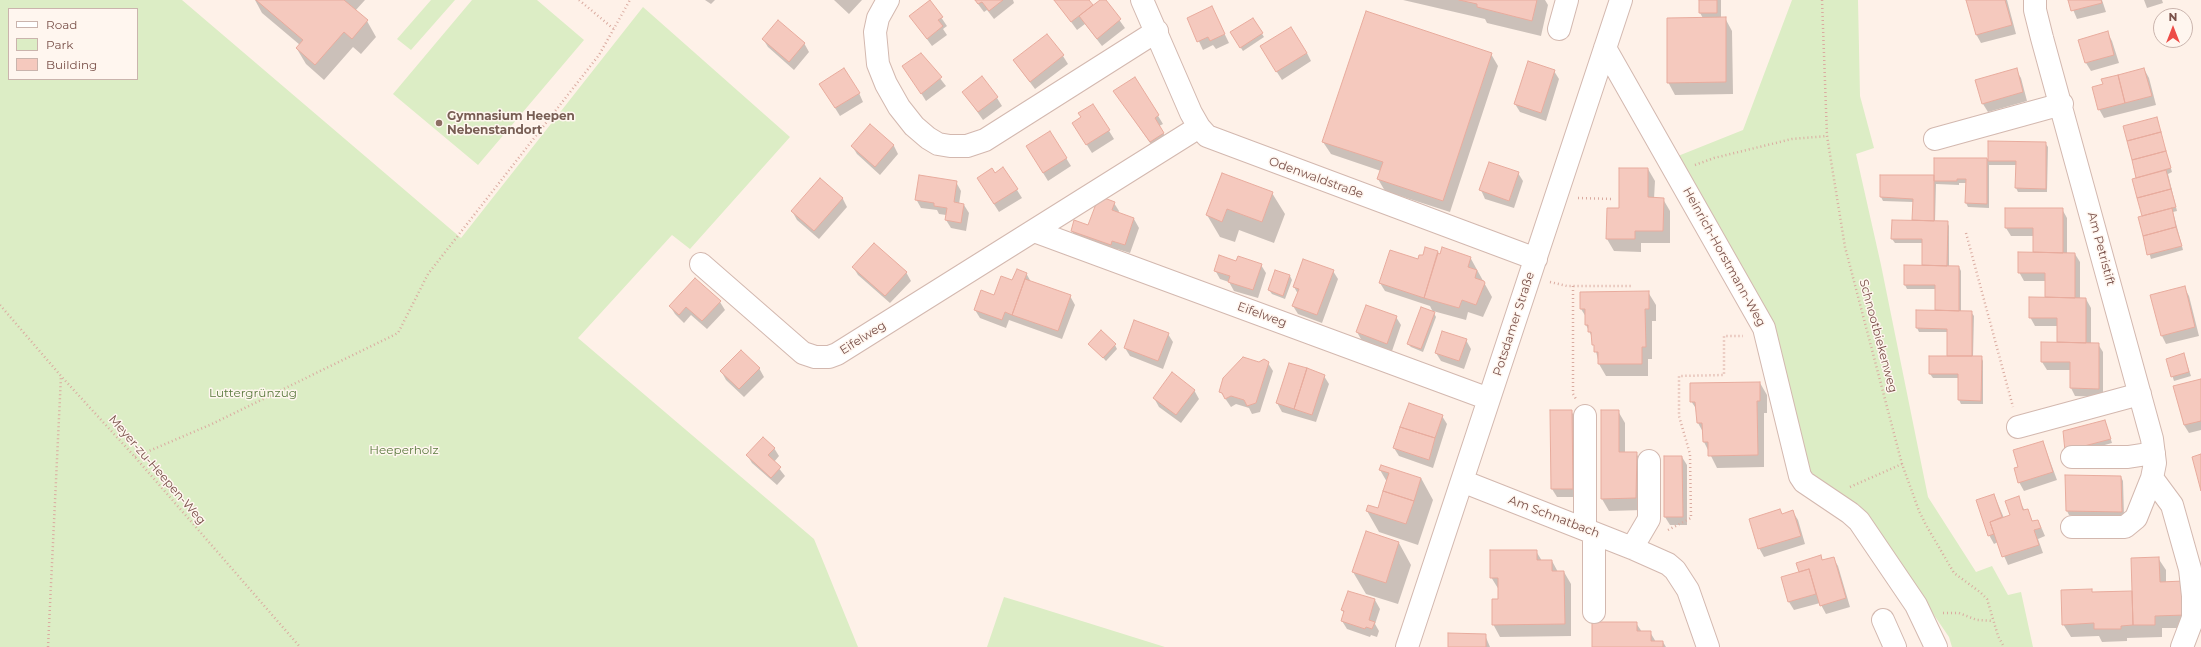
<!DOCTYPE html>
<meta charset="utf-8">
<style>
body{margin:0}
#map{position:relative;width:2201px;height:647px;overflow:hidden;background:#fef1e8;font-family:Montserrat,sans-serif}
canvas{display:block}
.legend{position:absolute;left:8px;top:8px;width:130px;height:72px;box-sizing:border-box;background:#fff6ef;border:1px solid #cab4ad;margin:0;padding:5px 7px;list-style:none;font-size:12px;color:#7a514a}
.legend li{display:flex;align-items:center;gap:8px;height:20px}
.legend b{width:20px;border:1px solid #cab4ad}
.north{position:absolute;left:2153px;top:8px;width:40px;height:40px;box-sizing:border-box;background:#fff6ef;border:1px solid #cab4ad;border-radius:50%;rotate:0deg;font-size:11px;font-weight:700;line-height:16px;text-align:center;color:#7a514a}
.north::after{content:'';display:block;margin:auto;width:14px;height:18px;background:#ed4c47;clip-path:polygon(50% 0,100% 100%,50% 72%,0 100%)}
</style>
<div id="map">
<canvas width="2201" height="647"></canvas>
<ul class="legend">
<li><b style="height:5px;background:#fff"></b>Road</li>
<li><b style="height:11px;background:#dcedc5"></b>Park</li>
<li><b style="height:11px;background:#f5c9be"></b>Building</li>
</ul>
<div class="north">N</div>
</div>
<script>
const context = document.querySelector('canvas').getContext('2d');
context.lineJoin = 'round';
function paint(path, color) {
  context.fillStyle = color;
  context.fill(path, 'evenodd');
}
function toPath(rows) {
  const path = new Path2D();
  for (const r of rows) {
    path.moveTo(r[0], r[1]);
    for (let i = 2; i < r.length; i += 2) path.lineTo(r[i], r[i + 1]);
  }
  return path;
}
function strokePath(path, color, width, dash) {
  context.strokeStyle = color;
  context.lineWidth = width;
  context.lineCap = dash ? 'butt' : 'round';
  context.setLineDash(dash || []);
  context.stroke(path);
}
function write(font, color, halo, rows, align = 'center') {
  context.font = font + ' Montserrat,sans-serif';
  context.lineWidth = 3;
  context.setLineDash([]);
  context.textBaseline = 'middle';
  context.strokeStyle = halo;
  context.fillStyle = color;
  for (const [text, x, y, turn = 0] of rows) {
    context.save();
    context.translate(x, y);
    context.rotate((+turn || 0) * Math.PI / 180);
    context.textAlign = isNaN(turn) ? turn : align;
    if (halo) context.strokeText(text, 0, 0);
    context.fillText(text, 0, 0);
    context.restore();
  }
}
const green = toPath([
 [0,0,182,0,461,238,643,7,790,137,690,249,672,235,578,338,814,539,858,647,0,647],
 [9,9,137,9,137,79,9,79],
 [431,0,455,0,411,50,397,39],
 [472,0,537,0,584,40,478,165,393,94],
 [1792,0,1858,0,1860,96,1874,148,1856,154,1881,265,1928,497,1976,572,1992,566,2008,595,2021,592,2033,647,1952,647,1949,637,1859,505,1822,485,1805,464,1771,321,1678,156,1743,130],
 [1004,597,1037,607,1165,647,987,647]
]);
const shadow = toPath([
 [255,0,365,0,355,11,367,21,376,37,361,54,353,47,324,80,306,64,297,49,300,45,262,13],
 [705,0,715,0,711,4],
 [834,0,862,0,849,14],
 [975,0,1013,0,1014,3,994,19,987,10,984,12],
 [1055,0,1087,0,1093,7,1101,0,1105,0,1125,28,1102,46,1085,24,1077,30],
 [1403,0,1545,0,1548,5,1541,36,1487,23,1485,19],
 [1700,0,1721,0,1721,18,1725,18,1732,31,1733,94,1675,95,1668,82,1703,18,1700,13],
 [1967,0,2007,0,2016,34,1981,43,1976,34],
 [2069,0,2102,0,2106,12,2077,19],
 [2144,0,2162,0,2163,3,2147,8],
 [930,1,947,26,943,29,947,35,932,46,910,16],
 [1212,8,1229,43,1216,49,1213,45,1203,50,1188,18],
 [1253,19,1264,37,1243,51,1231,33],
 [2107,32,2112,41,2119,63,2091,71,2086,63,2080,40],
 [763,39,804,43,809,52,794,70,768,47],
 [1307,53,1311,61,1282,80,1266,55],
 [921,54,946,86,926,101,909,74],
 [1491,54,1498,66,1450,212,1385,191,1378,179,1381,171,1331,154,1323,142],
 [1063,56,1068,64,1035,89,1014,61],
 [2144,69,2149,78,2156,105,2104,118,2099,109,2104,85],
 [2016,70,2021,78,2027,101,1988,112,1983,104],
 [1554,71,1559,79,1546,121,1520,112,1515,104],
 [1135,78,1163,124,1159,126,1168,141,1155,150,1114,91],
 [825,92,859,93,863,102,840,116],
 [963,92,997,98,1002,106,983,120],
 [1093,105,1114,139,1092,153,1078,131,1082,118],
 [2156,118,2172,172,2168,174,2177,211,2173,212,2183,250,2151,259,2139,218,2143,217,2138,179],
 [870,125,894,146,898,154,880,175,857,154,852,146],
 [2045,143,2048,147,2047,192,2018,192,2016,188,2017,165,1989,165,1989,208,1968,207,1966,203,1967,183,1959,183,1959,185,1936,184,1935,222,1947,222,1949,226,1949,267,1959,267,1961,271,1961,312,1971,312,1974,316,1973,357,1981,357,1983,361,1983,404,1961,404,1959,400,1959,378,1933,378,1930,374,1948,357,1948,332,1919,332,1917,328,1936,311,1936,289,1907,289,1905,285,1923,266,1923,243,1895,243,1892,239,1893,221,1913,222,1913,202,1883,201,1881,197,1881,176,1935,176,1935,159,1988,159],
 [1032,155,1066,158,1071,166,1048,181],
 [1648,169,1655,181,1654,199,1663,199,1670,211,1670,243,1641,243,1641,252,1614,251,1607,239,1620,209],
 [1518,173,1523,181,1514,208,1485,199,1481,190],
 [820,179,843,199,847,207,819,239,797,220,792,211],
 [956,182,961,191,959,204,964,205,969,213,966,231,951,228,946,220,946,215,939,214,937,210,921,208,916,199],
 [983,187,1017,190,1022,198,999,212],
 [1272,193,1285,214,1274,243,1239,230,1235,242,1220,237,1207,215],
 [1114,203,1119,211,1118,214,1134,219,1139,228,1130,253,1117,249,1116,253,1076,239,1072,231,1089,227],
 [2062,209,2067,218,2067,254,2075,254,2080,262,2080,299,2086,299,2091,308,2091,344,2098,344,2103,352,2103,397,2075,396,2071,388,2071,370,2047,370,2042,362,2058,343,2058,326,2035,326,2030,317,2046,298,2046,281,2024,281,2019,272,2034,253,2034,236,2011,236,2006,228],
 [1438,252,1440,256,1470,257,1492,297,1483,317,1468,312,1466,320,1433,311,1436,317,1423,352,1411,347,1408,344,1433,312,1430,306,1385,291,1380,283,1419,260],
 [1237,263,1261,265,1266,273,1258,298,1234,291,1229,282,1220,279,1215,270],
 [853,267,906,272,911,281,890,303,858,275],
 [1333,271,1338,279,1322,323,1298,314,1293,306,1298,294,1294,287],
 [1026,273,1031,282,1070,296,1075,305,1062,339,1009,320,1006,328,980,318,975,310],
 [1290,276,1292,280,1285,299,1272,294,1269,290],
 [2184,287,2189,296,2199,336,2166,344,2162,336],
 [1648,292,1656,305,1656,321,1652,321,1652,359,1648,359,1648,376,1606,376,1599,364,1593,339,1586,325,1586,317,1581,309,1581,293],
 [720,302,725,310,707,329,691,315,684,323,675,314,670,306],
 [1366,306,1396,317,1401,325,1392,351,1362,341,1357,332],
 [1168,334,1173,342,1163,369,1130,356,1125,348],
 [1466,340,1471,349,1464,369,1441,361,1436,353],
 [1090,344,1115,345,1117,349,1106,361],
 [2184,355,2191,376,2174,381,2167,359],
 [1268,363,1273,371,1260,412,1252,414,1249,408,1236,404,1231,407,1220,391],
 [1289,364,1324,376,1329,384,1316,422,1282,412,1277,403],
 [759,368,764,377,744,397,726,380,721,371],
 [2201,380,2201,430,2189,433,2184,425,2174,386],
 [1760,383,1767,395,1767,413,1764,413,1764,467,1717,468,1704,442,1703,432,1698,423,1697,410,1691,401],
 [1194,390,1199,399,1181,423,1159,407,1154,398],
 [1571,411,1576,419,1577,497,1557,497,1552,489],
 [1602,411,1618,411,1625,423,1625,453,1636,453,1643,465,1643,510,1609,511,1602,499],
 [1442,416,1447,424,1433,468,1399,456,1394,448],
 [2105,421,2112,443,2068,455],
 [2043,442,2057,480,2024,491,2019,482,2020,467],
 [774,448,779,456,774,462,785,476,777,485,752,463,747,455],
 [1682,457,1687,465,1687,525,1670,525,1665,517],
 [1380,470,1421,478,1433,500,1418,545,1379,532,1367,511,1378,509,1387,482],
 [2121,477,2123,481,2124,516,2069,515,2067,511],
 [1994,495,2004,518,2011,516,2018,498,2025,511,2027,510,2033,522,2038,521,2042,529,2045,536,2038,539,2043,553,2008,565,1998,542,1994,544,1989,535,1977,501],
 [1793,512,1798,520,1805,544,1764,557,1759,548,1782,515],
 [1367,532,1399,543,1411,565,1398,604,1366,594,1353,572],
 [1536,551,1542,561,1552,561,1558,572,1564,572,1571,584,1571,636,1500,637,1493,624,1499,600,1499,590,1491,577],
 [1820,556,1823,561,1833,558,1838,566,1850,607,1826,614,1820,603,1794,610,1789,602,1782,578,1800,573],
 [2158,558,2166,570,2166,583,2192,628,2162,628,2162,637,2127,638,2127,641,2102,642,2099,636,2071,637,2063,624,2091,590,2093,593,2133,592],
 [1348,592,1375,600,1380,609,1375,624,1379,631,1377,637,1371,635,1370,637,1347,629,1342,621,1344,614,1342,610],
 [1636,623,1642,632,1650,632,1656,642,1663,642,1666,647,1593,647],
 [1485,635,1490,647,1449,647]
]);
const building = toPath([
 [256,0,344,0,368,20,352,39,344,32,315,65,296,48,303,40,256,0],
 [930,0,943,17,938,20,943,26,927,39,909,16,930,0],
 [975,0,1003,0,989,11,982,2,978,4,975,0],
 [1054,0,1089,0,1093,5,1071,22,1054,0],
 [1100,0,1106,0,1121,19,1097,39,1079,16,1100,0],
 [1459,0,1537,0,1532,21,1477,7,1477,4,1459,0],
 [1699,0,1717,0,1717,13,1699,13,1699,0],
 [1966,0,2005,0,2012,25,1976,35,1966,0],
 [2068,0,2101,0,2102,3,2071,11,2068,0],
 [1212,6,1225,34,1210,41,1208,37,1197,42,1187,18,1212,6],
 [1366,11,1492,53,1443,201,1377,179,1383,162,1322,142,1366,11],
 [1726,17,1726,82,1667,83,1667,18,1726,17],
 [1253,18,1263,33,1240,48,1230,32,1253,18],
 [778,20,805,43,789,62,762,39,778,20],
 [1291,27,1307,53,1276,72,1260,46,1291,27],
 [2108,31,2114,55,2085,63,2078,40,2108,31],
 [1047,34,1064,55,1030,82,1013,60,1047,34],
 [921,53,942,77,921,94,902,66,921,53],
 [1528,61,1555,70,1541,113,1514,104,1528,61],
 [844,68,860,93,835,108,819,84,844,68],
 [2017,68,2023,92,1982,104,1975,80,2017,68],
 [2144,68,2152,96,2125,103,2118,75,2144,68],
 [2118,75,2125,103,2098,110,2092,87,2103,84,2101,79,2118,75],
 [982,76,998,97,978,112,962,92,982,76],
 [1135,77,1159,115,1155,118,1164,133,1150,142,1113,91,1135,77],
 [1093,104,1110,130,1086,145,1072,123,1081,117,1078,113,1093,104],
 [2157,117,2161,132,2127,141,2123,126,2157,117],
 [870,124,894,145,875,167,851,146,870,124],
 [1050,131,1067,158,1043,173,1026,146,1050,131],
 [2161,132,2166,151,2132,160,2127,141,2161,132],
 [1988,141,2046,142,2046,189,2015,188,2016,161,1988,161,1988,141],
 [2166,151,2171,168,2136,178,2132,160,2166,151],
 [1934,158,1987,158,1987,204,1965,203,1966,179,1957,179,1957,181,1934,181,1934,158],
 [1489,162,1519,172,1509,201,1479,190,1489,162],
 [1003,167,1018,189,994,204,977,178,992,168,995,173,1003,167],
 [1619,168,1648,168,1648,197,1664,198,1663,231,1635,231,1635,239,1606,239,1607,208,1619,208,1619,168],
 [2166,170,2171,189,2137,198,2132,179,2166,170],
 [1222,173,1273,192,1262,222,1227,209,1222,222,1206,215,1222,173],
 [919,175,957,181,954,202,964,204,961,223,945,220,947,208,934,206,934,203,915,200,919,175],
 [1880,175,1934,175,1934,221,1912,220,1913,199,1880,197,1880,175],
 [820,178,843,198,814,231,791,211,820,178],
 [2171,189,2176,207,2142,216,2137,198,2171,189],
 [1099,196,1115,202,1112,210,1134,218,1125,245,1112,241,1111,245,1071,231,1074,220,1088,225,1099,196],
 [2005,208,2063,208,2063,253,2033,252,2033,228,2005,228,2005,208],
 [2172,208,2176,227,2143,236,2138,217,2172,208],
 [1892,220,1948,221,1947,266,1922,265,1922,239,1891,239,1892,220],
 [2176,227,2182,246,2147,255,2143,236,2176,227],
 [874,243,907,272,885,296,852,267,874,243],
 [1425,247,1438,251,1424,298,1379,283,1390,250,1418,259,1419,255,1423,255,1425,247],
 [1442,247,1471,257,1468,267,1477,270,1475,278,1484,281,1485,283,1476,305,1462,300,1459,308,1424,298,1438,253,1440,254,1442,247],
 [2018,252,2075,253,2075,298,2045,297,2045,273,2018,273,2018,252],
 [1219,255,1236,261,1238,256,1262,264,1253,290,1228,282,1230,276,1214,271,1219,255],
 [1303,259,1334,270,1317,315,1292,306,1299,289,1293,287,1303,259],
 [1904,265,1959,266,1959,311,1935,310,1935,285,1904,285,1904,265],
 [1017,269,1027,273,1012,315,1005,312,1002,320,974,310,981,290,994,295,1001,276,1012,280,1017,269],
 [1275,270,1290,275,1283,296,1268,290,1275,270],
 [695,278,721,301,702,321,686,307,679,315,669,306,695,278],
 [1025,279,1071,295,1058,331,1012,315,1025,279],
 [2185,286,2195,327,2161,336,2150,295,2185,286],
 [1649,291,1649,309,1645,309,1646,347,1642,347,1642,364,1598,364,1598,352,1594,352,1594,345,1592,345,1591,332,1588,332,1588,325,1585,325,1585,309,1580,309,1580,292,1649,291],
 [2029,297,2086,298,2086,343,2057,342,2057,318,2029,318,2029,297],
 [1366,305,1397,316,1387,344,1356,332,1366,305],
 [1421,307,1435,312,1421,349,1407,344,1421,307],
 [1916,310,1972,311,1972,356,1947,356,1947,329,1916,328,1916,310],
 [1134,320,1169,333,1158,361,1124,348,1134,320],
 [1101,330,1116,344,1103,358,1088,344,1101,330],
 [1442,331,1467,339,1459,361,1435,353,1442,331],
 [2041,342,2099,343,2099,389,2070,388,2070,362,2041,362,2041,342],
 [741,350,760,368,739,389,720,371,741,350],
 [2184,353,2189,372,2171,377,2166,359,2184,353],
 [1929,356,1982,356,1981,401,1958,400,1958,374,1929,374,1929,356],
 [1243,357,1259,362,1264,359,1269,362,1256,403,1247,406,1244,400,1231,396,1225,399,1222,393,1219,392,1223,378,1243,357],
 [1289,363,1307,368,1294,409,1276,403,1289,363],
 [1307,368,1325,375,1312,415,1294,409,1307,368],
 [1172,372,1195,390,1176,415,1153,398,1172,372],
 [2201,379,2201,421,2184,425,2173,386,2201,379],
 [1760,382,1760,401,1757,401,1758,455,1708,456,1708,442,1703,442,1702,423,1697,423,1695,402,1690,402,1690,383,1760,382],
 [1409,403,1443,415,1435,438,1400,427,1409,403],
 [1550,410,1572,410,1573,489,1551,489,1550,410],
 [1601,410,1619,410,1619,452,1637,452,1636,498,1601,499,1601,410],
 [2105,420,2111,439,2065,451,2063,431,2105,420],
 [1400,427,1435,438,1429,460,1393,448,1400,427],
 [763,437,775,448,768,455,781,467,771,478,746,455,763,437],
 [2043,441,2053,472,2018,483,2014,468,2018,467,2013,450,2043,441],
 [2201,454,2201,491,2192,457,2201,454],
 [1664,456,1682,456,1683,517,1664,517,1664,456],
 [1381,465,1421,478,1414,501,1383,491,1389,473,1379,470,1381,465],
 [2065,475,2121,476,2122,512,2066,511,2065,475],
 [1383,491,1414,501,1406,524,1366,511,1368,505,1378,508,1383,491],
 [1994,494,2002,517,1990,522,1994,534,1988,536,1976,500,1994,494],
 [2019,496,2023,510,2028,509,2032,521,2038,520,2041,528,2034,530,2039,545,2002,557,1990,522,2010,515,2005,501,2019,496],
 [1780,509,1782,514,1793,510,1801,536,1758,549,1749,519,1780,509],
 [1366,531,1399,542,1386,583,1352,572,1366,531],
 [1490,550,1537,550,1537,560,1552,560,1552,571,1564,571,1565,624,1492,625,1492,599,1498,599,1498,578,1490,578,1490,550],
 [1821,555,1822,560,1834,557,1846,598,1820,606,1809,569,1799,572,1796,563,1821,555],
 [2159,557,2160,582,2184,581,2185,615,2155,616,2155,625,2133,625,2131,558,2159,557],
 [1809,569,1816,594,1788,602,1781,577,1809,569],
 [2092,589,2092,592,2132,591,2133,625,2121,626,2121,629,2094,629,2094,623,2062,625,2061,590,2092,589],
 [1348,591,1375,599,1369,620,1375,622,1372,629,1366,627,1365,629,1341,621,1344,611,1341,610,1348,591],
 [1592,622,1637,622,1637,631,1651,631,1651,641,1663,641,1663,647,1592,647,1592,622],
 [1448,633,1486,634,1486,647,1448,647,1448,633]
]);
const path = toPath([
 [579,0,615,30],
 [1822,0,1827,136,1845,247,1902,464,1919,511,1926,525,1954,573,1980,592,1987,599,1998,636,2004,647],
 [1695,165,1714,158,1792,139,1827,136],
 [1578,198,1612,199],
 [1966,233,2013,407],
 [1550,282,1567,286,1633,286],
 [1573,286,1573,394,1576,399],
 [0,305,61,376,135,457,300,647],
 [135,457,212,424,398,333,428,274,599,55,630,0],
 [1850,487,1902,464],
 [1668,530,1691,518,1690,454,1679,416,1679,376,1724,375,1724,336,1743,336],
 [1943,613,1959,613,1977,620,1993,621],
 [48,647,61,376]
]);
const minor = toPath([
 [888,0,878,18,875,32,878,64,886,84,899,107,914,126,928,138,938,144,950,146,967,146,985,140,1157,31],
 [1142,0,1191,113,1199,127,1207,136,1536,259],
 [2035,0,2035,10,2042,38,2152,439,2155,463,2152,478],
 [1559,29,1567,0],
 [1605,48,1764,328,1800,476,1804,482,1850,513,1859,521,1916,605,1936,647],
 [1935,139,2062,104],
 [1034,231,1489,399],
 [701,264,803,353,815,357,829,357,837,354,1199,127],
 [2018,427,2140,394],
 [2072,457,2128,457,2154,453],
 [1462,481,1632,548,1668,564,1675,570,1688,590,1708,647],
 [2072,527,2125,527,2136,518,2152,478,2172,505,2190,569,2193,596,2193,618,2182,647],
 [1585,529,1585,416],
 [1632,548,1649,519,1649,461],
 [1594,612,1594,533],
 [1883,620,1895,647],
 [1407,647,1621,0]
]);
const markers = [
 [439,123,4,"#8d6e63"]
];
const educationNames = [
 ["Gymnasium Heepen",447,116],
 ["Nebenstandort",447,130]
];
const streetNames = [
 ["Odenwaldstraße",1316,178,20],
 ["Am Petristift",2101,249,75],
 ["Heinrich-Horstmann-Weg",1724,257,61],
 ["Eifelweg",1262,315,20],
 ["Potsdamer Straße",1514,324,-72],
 ["Schnootbiekenweg",1878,336,75],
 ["Eifelweg",863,338,-32],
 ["Meyer-zu-Heepen-Weg",157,470,49],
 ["Am Schnatbach",1554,517,21]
];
const parkNames = [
 ["Luttergrünzug",253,393],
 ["Heeperholz",404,450]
];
paint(green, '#dcedc5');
paint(shadow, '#0003');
paint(building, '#f5c9be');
strokePath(building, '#e8ab9d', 1);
strokePath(minor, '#d3b8af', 24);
strokePath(path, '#daaba0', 2.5, [1, 3]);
strokePath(minor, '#fff', 22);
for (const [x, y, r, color] of markers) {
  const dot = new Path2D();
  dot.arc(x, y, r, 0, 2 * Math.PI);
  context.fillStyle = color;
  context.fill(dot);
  strokePath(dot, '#fff6ef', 1.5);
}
write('bold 12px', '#785e54', '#fff6ef', educationNames, 'left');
write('12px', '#7a514a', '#fff6ef', streetNames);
write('12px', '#5b7a3e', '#fff6ef', parkNames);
</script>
